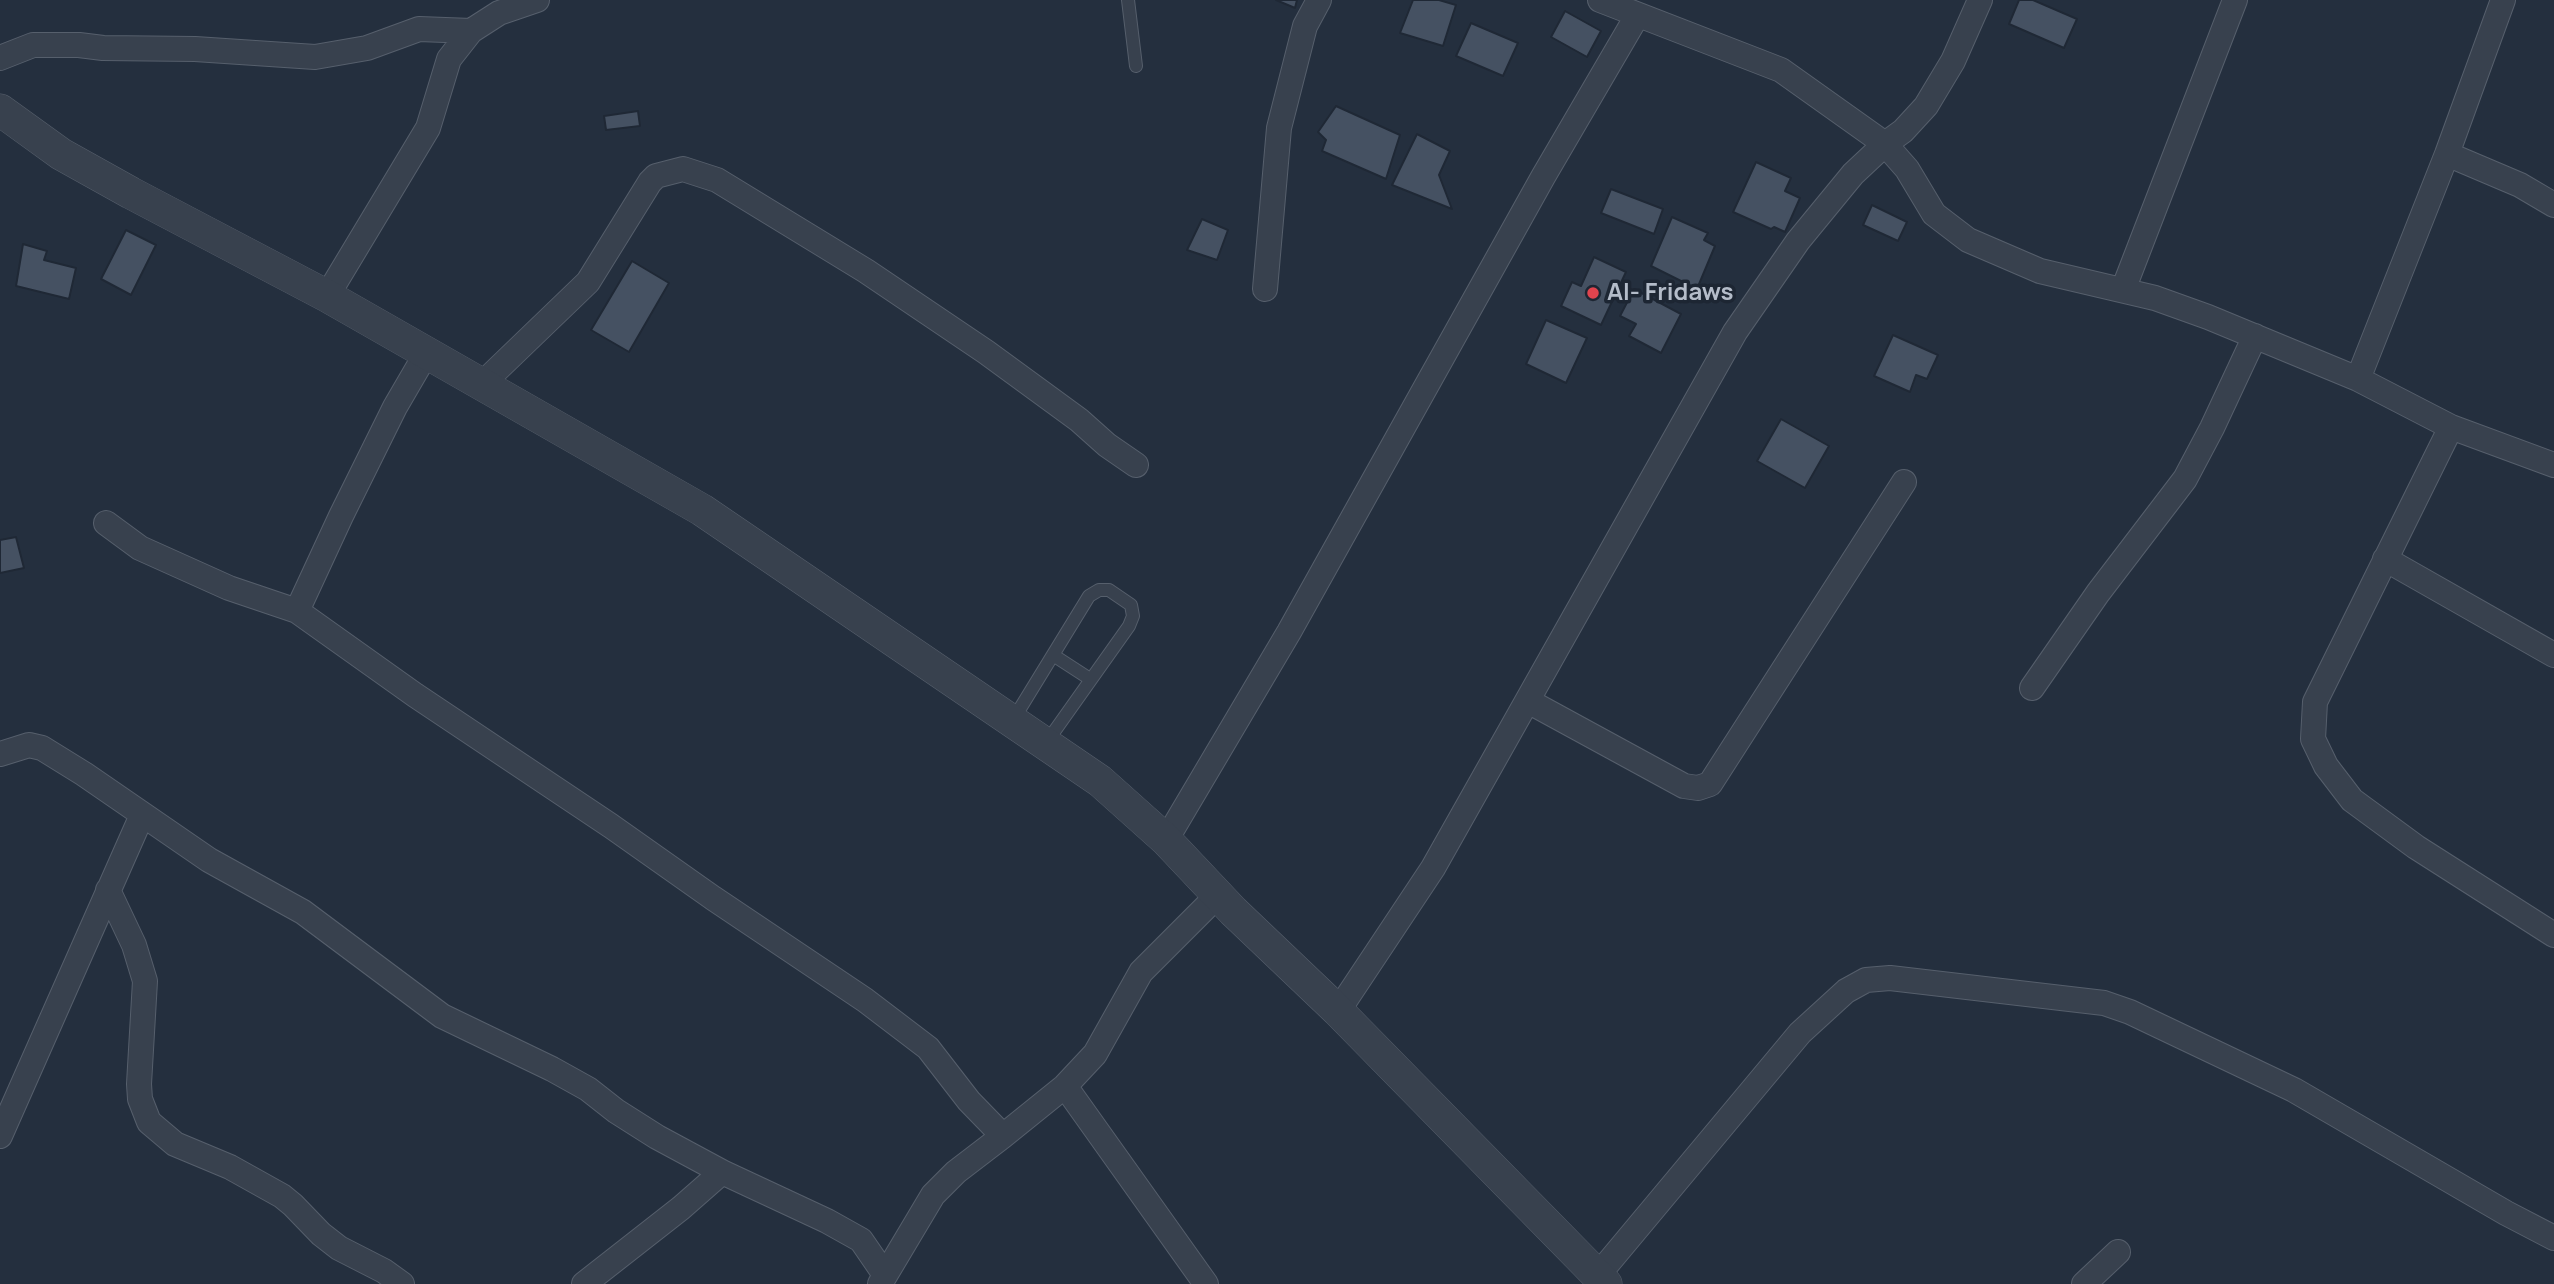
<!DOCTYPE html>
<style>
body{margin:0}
canvas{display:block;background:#242f3e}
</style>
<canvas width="2554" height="1284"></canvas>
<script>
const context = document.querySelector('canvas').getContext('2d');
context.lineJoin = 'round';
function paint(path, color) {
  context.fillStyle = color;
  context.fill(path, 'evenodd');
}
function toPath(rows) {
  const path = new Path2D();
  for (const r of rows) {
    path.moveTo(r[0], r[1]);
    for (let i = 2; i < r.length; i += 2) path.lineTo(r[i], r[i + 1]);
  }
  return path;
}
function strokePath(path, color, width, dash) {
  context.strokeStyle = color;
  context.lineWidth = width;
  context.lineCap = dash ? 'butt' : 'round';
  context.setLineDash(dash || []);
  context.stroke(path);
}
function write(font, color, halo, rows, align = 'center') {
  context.font = font + ' Manrope,sans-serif';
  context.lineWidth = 7;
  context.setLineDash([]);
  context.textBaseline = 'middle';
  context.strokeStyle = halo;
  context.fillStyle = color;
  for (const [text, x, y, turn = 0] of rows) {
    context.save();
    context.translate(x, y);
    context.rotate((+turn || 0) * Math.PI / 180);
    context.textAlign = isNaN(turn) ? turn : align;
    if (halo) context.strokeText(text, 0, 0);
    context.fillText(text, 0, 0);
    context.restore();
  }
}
const building = toPath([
 [1276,0,1297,0,1295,8,1276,0],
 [1413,0,1439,0,1456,5,1443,46,1400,33,1413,0],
 [2019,0,2033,0,2077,19,2064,48,2009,24,2019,0],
 [1565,11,1601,31,1587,57,1551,37,1565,11],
 [1471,23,1518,43,1503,76,1456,56,1471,23],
 [1336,106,1400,135,1386,179,1322,151,1326,140,1318,132,1336,106],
 [638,111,640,126,606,130,604,116,638,111],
 [1417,134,1450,151,1439,175,1452,209,1392,185,1417,134],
 [1756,162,1791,178,1785,191,1800,198,1785,232,1774,227,1771,229,1733,212,1756,162],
 [1611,189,1663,209,1654,234,1601,213,1611,189],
 [1872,205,1907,222,1898,241,1863,225,1872,205],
 [1672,217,1708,233,1704,240,1715,246,1697,289,1651,266,1672,217],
 [1202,219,1228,230,1217,260,1187,250,1202,219],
 [126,230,156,245,131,295,101,279,126,230],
 [23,244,47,251,44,260,76,268,69,299,16,286,23,244],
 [1594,257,1626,272,1601,325,1561,306,1572,282,1581,286,1594,257],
 [632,261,669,283,629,352,591,330,632,261],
 [1634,289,1681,314,1661,353,1629,336,1636,324,1620,316,1634,289],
 [1546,320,1587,338,1566,383,1526,364,1546,320],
 [1893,335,1938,355,1927,379,1916,375,1910,392,1874,376,1893,335],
 [1781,419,1829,446,1805,488,1757,461,1781,419],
 [16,537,24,568,0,573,0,540,16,537]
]);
const service = toPath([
 [1128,0,1136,66],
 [1053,655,1090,679],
 [1013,720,1089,596,1099,590,1109,590,1131,605,1133,616,1129,626,1046,743]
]);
const minor = toPath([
 [1600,0,1781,70,1885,144,1907,169,1934,214,1968,240,2040,271,2155,298,2208,317,2358,379,2451,427,2554,465],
 [0,58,33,45,79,45,103,48,195,49,315,57,367,48,419,29,471,31],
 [2447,154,2520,185,2554,205],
 [1265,289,1279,128,1305,26,1319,0],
 [2123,290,2235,0],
 [327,296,428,128,449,59,471,31,499,13,537,0],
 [427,352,395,407,341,516,297,611,415,695,611,826,713,898,865,1000,928,1048,969,1101,1003,1136,956,1172,933,1195,880,1284],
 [2358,379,2447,154,2503,0],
 [482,384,588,282,650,182,656,176,683,169,717,180,866,271,986,352,1079,420,1107,445,1136,465],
 [2451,427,2315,702,2313,739,2326,766,2352,800,2416,847,2554,935],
 [106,523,140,548,229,588,297,611],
 [2385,559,2554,655],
 [2032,688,2098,593,2185,479,2212,428,2255,336],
 [1528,701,1684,786,1698,788,1710,784,1904,482],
 [0,754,29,745,42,748,84,774,209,860,303,912,442,1016,552,1069,588,1089,616,1111,657,1137,722,1172,827,1221,861,1240,885,1275],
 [1166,840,1289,632,1543,177,1637,16],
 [108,890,134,945,145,981,139,1084,140,1099,149,1122,175,1144,230,1167,282,1196,293,1205,321,1234,339,1248,384,1271,402,1284],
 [1338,1011,1433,868,1735,332,1798,241,1853,174,1885,144,1903,131,1926,106,1953,61,1980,0],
 [1065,1086,1206,1284],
 [0,1136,142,815],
 [1003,1136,1065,1086,1095,1054,1141,972,1218,895],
 [1598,1275,1800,1033,1846,991,1866,980,1890,978,2104,1003,2130,1012,2294,1090,2506,1213,2554,1238],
 [584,1284,681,1208,722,1172],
 [2084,1284,2118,1252]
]);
const tertiary = toPath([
 [0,110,61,154,131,193,327,296,702,510,1100,781,1166,840,1233,911,1338,1011,1606,1284]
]);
const markers = [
 [1593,293,7,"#e0444e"]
];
const poiNames = [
 ["Al- Fridaws",1607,293]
];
paint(building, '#455162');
strokePath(building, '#1f2835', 2);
strokePath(service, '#565f6c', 14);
strokePath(minor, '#565f6c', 26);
strokePath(tertiary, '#565f6c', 33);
strokePath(service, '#38414e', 12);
strokePath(minor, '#38414e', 24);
strokePath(tertiary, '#38414e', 32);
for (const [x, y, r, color] of markers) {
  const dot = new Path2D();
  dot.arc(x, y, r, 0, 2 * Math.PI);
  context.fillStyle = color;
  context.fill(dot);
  strokePath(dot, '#1d2633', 2.5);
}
write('bold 24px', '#b4bcc9', '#1d2633', poiNames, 'left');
</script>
